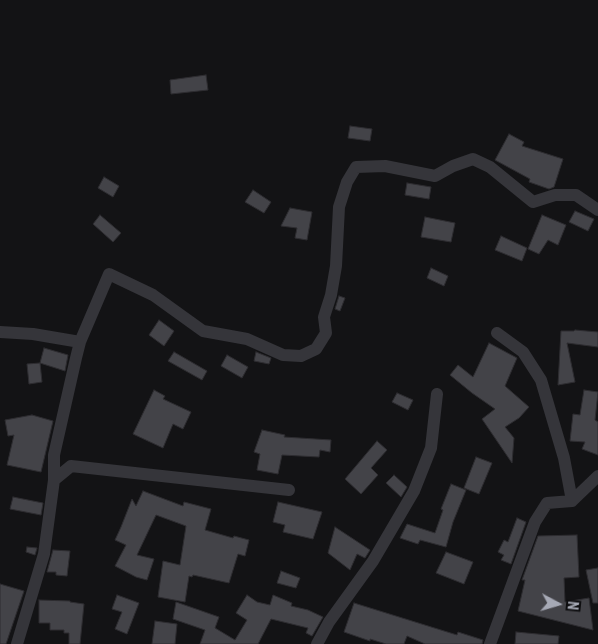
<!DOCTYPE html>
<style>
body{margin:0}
#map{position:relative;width:598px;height:644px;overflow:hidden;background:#131315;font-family:"Roboto Condensed",sans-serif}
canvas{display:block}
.north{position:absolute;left:533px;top:579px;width:50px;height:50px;-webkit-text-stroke:4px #0e0e10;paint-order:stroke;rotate:96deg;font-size:14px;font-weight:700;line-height:20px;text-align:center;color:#a6a9b5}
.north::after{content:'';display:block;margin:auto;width:18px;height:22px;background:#a6a9b5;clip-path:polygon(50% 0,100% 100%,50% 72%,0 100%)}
</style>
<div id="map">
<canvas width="598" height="644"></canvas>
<div class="north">N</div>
</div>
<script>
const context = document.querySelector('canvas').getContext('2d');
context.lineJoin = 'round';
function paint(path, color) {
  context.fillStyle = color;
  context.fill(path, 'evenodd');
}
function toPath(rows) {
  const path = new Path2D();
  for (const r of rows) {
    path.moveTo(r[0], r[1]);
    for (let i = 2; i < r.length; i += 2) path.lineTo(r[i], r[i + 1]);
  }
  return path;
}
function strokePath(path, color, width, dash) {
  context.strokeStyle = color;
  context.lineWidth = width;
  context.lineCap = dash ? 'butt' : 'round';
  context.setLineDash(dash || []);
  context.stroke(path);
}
const building = toPath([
 [206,75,208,90,171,94,170,80,206,75],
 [350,126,372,129,370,141,348,138,350,126],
 [509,134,524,142,522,146,563,159,554,187,549,189,529,182,530,179,495,160,509,134],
 [104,177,119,186,113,197,98,188,104,177],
 [407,183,431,187,429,199,405,195,407,183],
 [253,190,271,202,264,213,245,202,253,190],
 [290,208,312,212,307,240,295,238,297,228,281,226,290,208],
 [575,211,594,219,588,231,569,222,575,211],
 [100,215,121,233,113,242,93,224,100,215],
 [542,215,566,225,558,245,548,240,539,254,528,249,542,215],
 [425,217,455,223,451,242,421,237,425,217],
 [501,236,527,248,522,261,495,250,501,236],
 [431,268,448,276,444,286,427,278,431,268],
 [339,296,345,298,340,311,335,309,339,296],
 [159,320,174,331,164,346,149,335,159,320],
 [575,330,598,332,598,347,567,343,575,382,558,385,561,331,574,331,575,330],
 [489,343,517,358,505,386,529,407,519,418,505,427,514,438,512,463,482,419,495,409,472,393,450,375,458,365,473,377,489,343],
 [44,348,68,355,65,371,40,363,42,382,29,384,27,364,40,363,44,348],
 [174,352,207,371,202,380,168,361,174,352],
 [256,352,271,358,269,364,254,361,256,352],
 [227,355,248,367,242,378,221,366,227,355],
 [154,390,165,396,163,399,191,412,183,429,173,424,163,448,133,434,154,390],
 [584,390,598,392,595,420,598,422,598,455,582,449,585,442,570,441,573,414,580,415,584,390],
 [397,393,413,400,408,410,392,402,397,393],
 [32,415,53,421,41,472,7,465,14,435,8,436,5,420,32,415],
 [262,430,285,435,284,437,331,440,330,452,320,450,319,457,282,455,278,474,257,470,260,454,254,452,262,430],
 [377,441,387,450,371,468,378,475,361,494,345,479,377,441],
 [476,457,492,463,479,494,464,488,476,457],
 [394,475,407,487,401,497,386,483,394,475],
 [451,484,466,490,453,522,446,547,420,540,418,544,400,538,407,524,435,533,443,510,441,509,451,484],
 [143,491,183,506,184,502,211,509,205,530,233,538,234,536,249,540,245,556,238,554,229,583,193,575,192,577,189,576,185,602,158,597,163,561,180,565,186,526,156,515,137,555,154,559,147,580,136,577,115,566,126,545,115,540,121,527,132,499,136,506,143,491],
 [13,497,43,503,41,515,10,509,13,497],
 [278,502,322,512,313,539,283,532,285,525,273,522,278,502],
 [517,518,526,522,511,564,501,560,504,555,498,552,504,540,508,542,517,518],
 [335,527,370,550,365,558,357,554,350,570,328,553,335,527],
 [577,535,579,577,564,578,565,602,589,598,593,630,518,611,525,580,522,580,538,536,577,535],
 [27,547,37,548,35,555,26,552,27,547],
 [53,550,70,551,67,576,56,575,56,572,47,572,53,550],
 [446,552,473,562,464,584,436,573,446,552],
 [598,568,598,603,593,603,586,570,598,568],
 [281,571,300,578,296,588,277,583,281,571],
 [0,584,24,591,6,644,0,644,0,584],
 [117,595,139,603,127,634,115,629,122,612,112,609,117,595],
 [247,595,257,602,270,605,273,595,292,603,291,606,308,610,323,617,312,636,306,633,308,628,271,619,258,644,200,644,205,630,173,619,176,602,219,617,215,628,235,640,247,620,236,613,247,595],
 [39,600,70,601,70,602,84,604,80,644,69,644,69,633,64,633,64,630,50,630,50,623,39,623,39,600],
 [354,603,457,635,458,632,483,640,482,644,425,644,407,636,404,644,386,644,370,639,370,641,344,632,354,603],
 [155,621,177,624,175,644,152,644,155,621],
 [516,632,559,636,558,644,515,644,516,632]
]);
const minor = toPath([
 [0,332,33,334,80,342],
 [497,333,523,352,541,380,564,458,572,501],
 [54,480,54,455,76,358,80,342,109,274,153,295,203,331,247,339,283,355,301,356,316,349,326,333,324,317,331,295,336,266,339,207,347,182,356,167,385,166,435,176,453,166,473,159,490,167,533,202,555,195,576,195,598,210],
 [17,644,44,554,54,480,71,466,289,490],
 [317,644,329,622,373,561,414,491,431,448,437,394],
 [490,644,535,522,547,503,572,501,598,476]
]);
paint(building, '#434348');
strokePath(building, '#2e2d31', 1);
strokePath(minor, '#35353a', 12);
</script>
